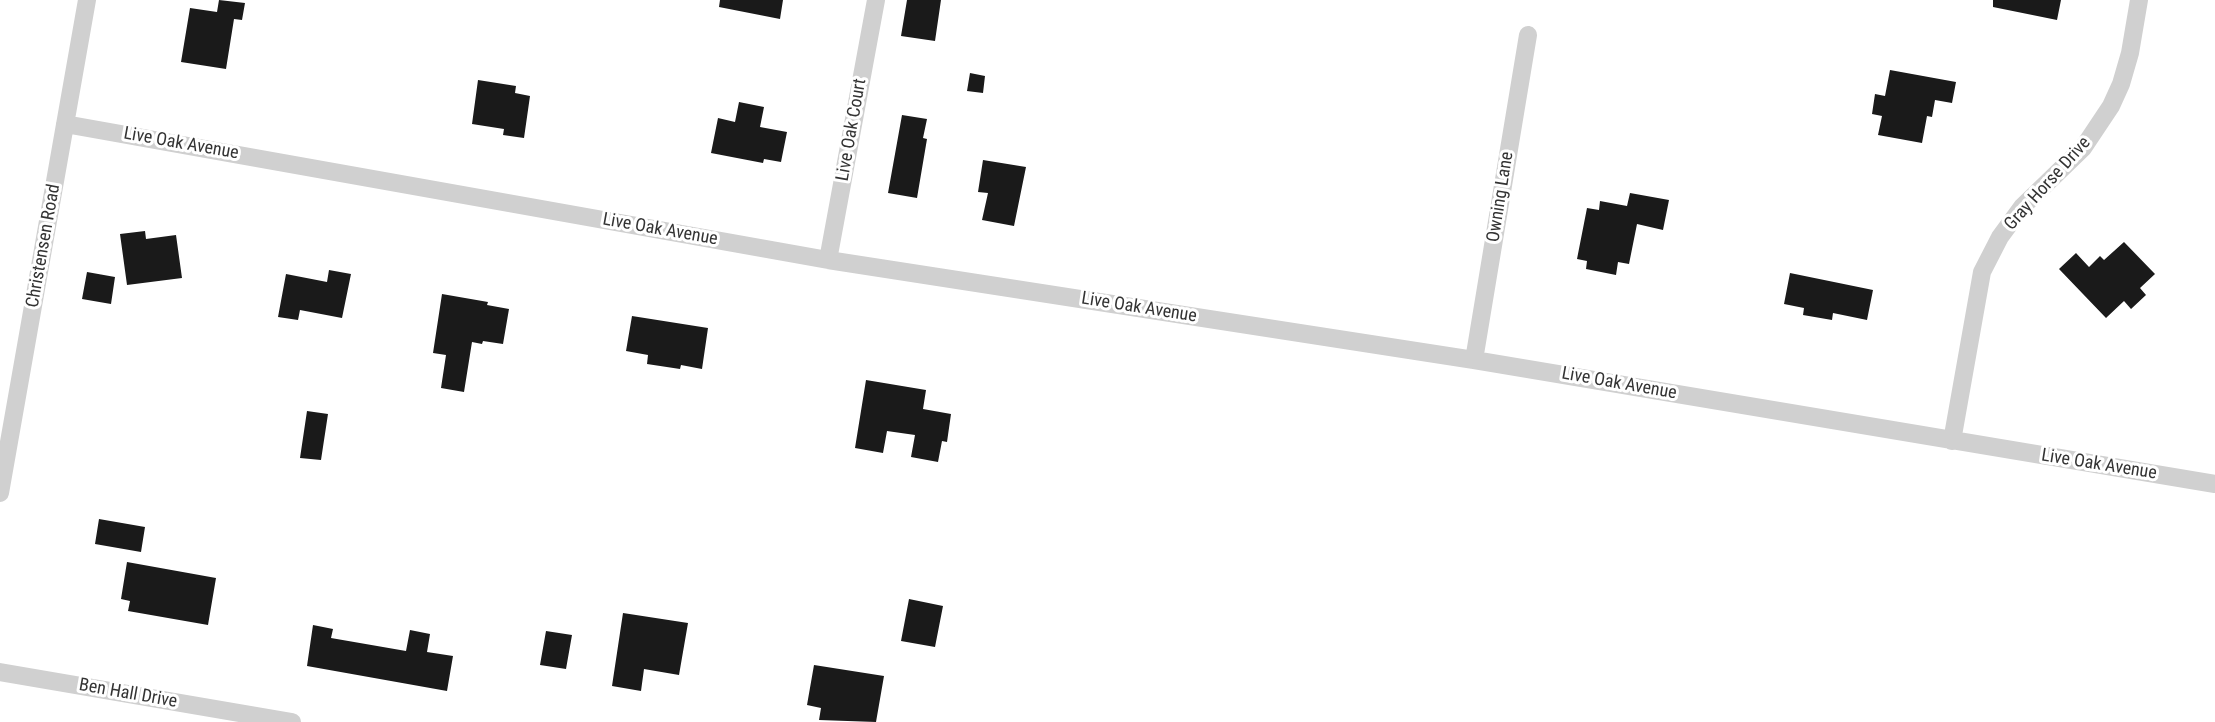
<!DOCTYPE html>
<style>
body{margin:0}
canvas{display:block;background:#fff}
</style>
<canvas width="2215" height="722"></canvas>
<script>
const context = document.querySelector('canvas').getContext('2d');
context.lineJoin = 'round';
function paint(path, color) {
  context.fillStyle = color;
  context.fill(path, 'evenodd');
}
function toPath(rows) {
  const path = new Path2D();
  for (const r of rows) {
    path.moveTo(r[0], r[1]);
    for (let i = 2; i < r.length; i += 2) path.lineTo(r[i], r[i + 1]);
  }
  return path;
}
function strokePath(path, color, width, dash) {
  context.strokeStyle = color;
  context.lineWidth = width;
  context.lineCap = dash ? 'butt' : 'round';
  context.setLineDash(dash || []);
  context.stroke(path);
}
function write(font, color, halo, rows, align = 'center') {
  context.font = font + ' "Roboto Condensed",sans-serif';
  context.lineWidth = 6;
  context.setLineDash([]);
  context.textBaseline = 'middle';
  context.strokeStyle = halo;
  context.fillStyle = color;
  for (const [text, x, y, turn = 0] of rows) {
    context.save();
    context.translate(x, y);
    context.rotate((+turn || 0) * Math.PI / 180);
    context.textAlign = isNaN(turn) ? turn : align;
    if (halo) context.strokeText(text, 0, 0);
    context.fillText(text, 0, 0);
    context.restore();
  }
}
const building = toPath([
 [219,0,245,3,242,20,234,19,226,69,181,62,190,8,217,12],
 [720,0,783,0,780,19,719,7],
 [907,0,941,0,935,41,901,36],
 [1993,0,2061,0,2057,20,1993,7],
 [1890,70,1956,82,1952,103,1935,100,1932,117,1927,116,1922,143,1878,135,1882,116,1872,114,1875,94,1885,96],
 [970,73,985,76,983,93,967,91],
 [478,80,516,86,515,93,530,96,524,138,503,135,504,129,472,124],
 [739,102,764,107,760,127,787,132,781,162,764,159,763,163,711,153,718,118,735,122],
 [902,115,927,119,923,138,927,139,917,198,888,193],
 [983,160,1026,167,1014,226,982,220,988,193,978,192],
 [1630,193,1669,200,1663,230,1637,224,1629,264,1618,262,1616,275,1586,269,1587,261,1577,259,1587,208,1599,210,1600,201,1627,206],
 [145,231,146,239,176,235,182,278,127,285,120,234],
 [2124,242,2155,274,2140,288,2146,295,2131,309,2124,301,2106,318,2059,269,2076,253,2089,267,2100,256,2104,260],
 [329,270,351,274,342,318,300,310,298,320,278,317,286,274,327,282],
 [87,272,115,277,111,304,82,299],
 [1790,273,1873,290,1867,320,1833,313,1832,320,1803,315,1804,308,1784,304],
 [442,294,488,302,487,305,509,309,503,344,483,341,482,344,472,342,464,392,441,388,446,355,433,353],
 [632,316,708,328,702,369,681,365,680,369,647,364,648,355,626,351],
 [866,380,926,390,923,409,951,414,947,442,942,441,938,462,911,457,915,435,887,431,883,453,855,448],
 [307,411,328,414,321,460,300,458],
 [99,519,145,527,141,552,95,544],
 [127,562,216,578,208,625,128,611,130,601,121,599],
 [909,599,943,606,935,647,901,641],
 [623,613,688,623,679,675,644,669,641,691,612,686],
 [313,625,333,629,331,638,406,651,410,630,430,634,427,652,453,656,447,691,307,666],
 [546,631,572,635,566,669,540,665],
 [814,665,884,676,876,722,819,720,821,708,807,705]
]);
const minor = toPath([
 [65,124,828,260,1474,360,2215,484],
 [828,260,876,0],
 [1474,360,1528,35],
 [1952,441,1982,272,2000,237,2022,207,2083,148,2111,106,2121,84,2130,53,2139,0],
 [0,493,87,0],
 [0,672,292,722]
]);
const streetNames = [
 ["Live Oak Court",852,130,-80],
 ["Live Oak Avenue",181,144,10],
 ["Gray Horse Drive",2048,184,-48],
 ["Owning Lane",1501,197,-81],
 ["Live Oak Avenue",660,230,10],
 ["Christensen Road",44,246,-80],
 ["Live Oak Avenue",1139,308,9],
 ["Live Oak Avenue",1619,384,10],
 ["Live Oak Avenue",2099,465,9],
 ["Ben Hall Drive",128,694,10]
];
paint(building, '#1a1a1a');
strokePath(minor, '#d0d0d0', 18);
write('18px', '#333', '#fff', streetNames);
</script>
